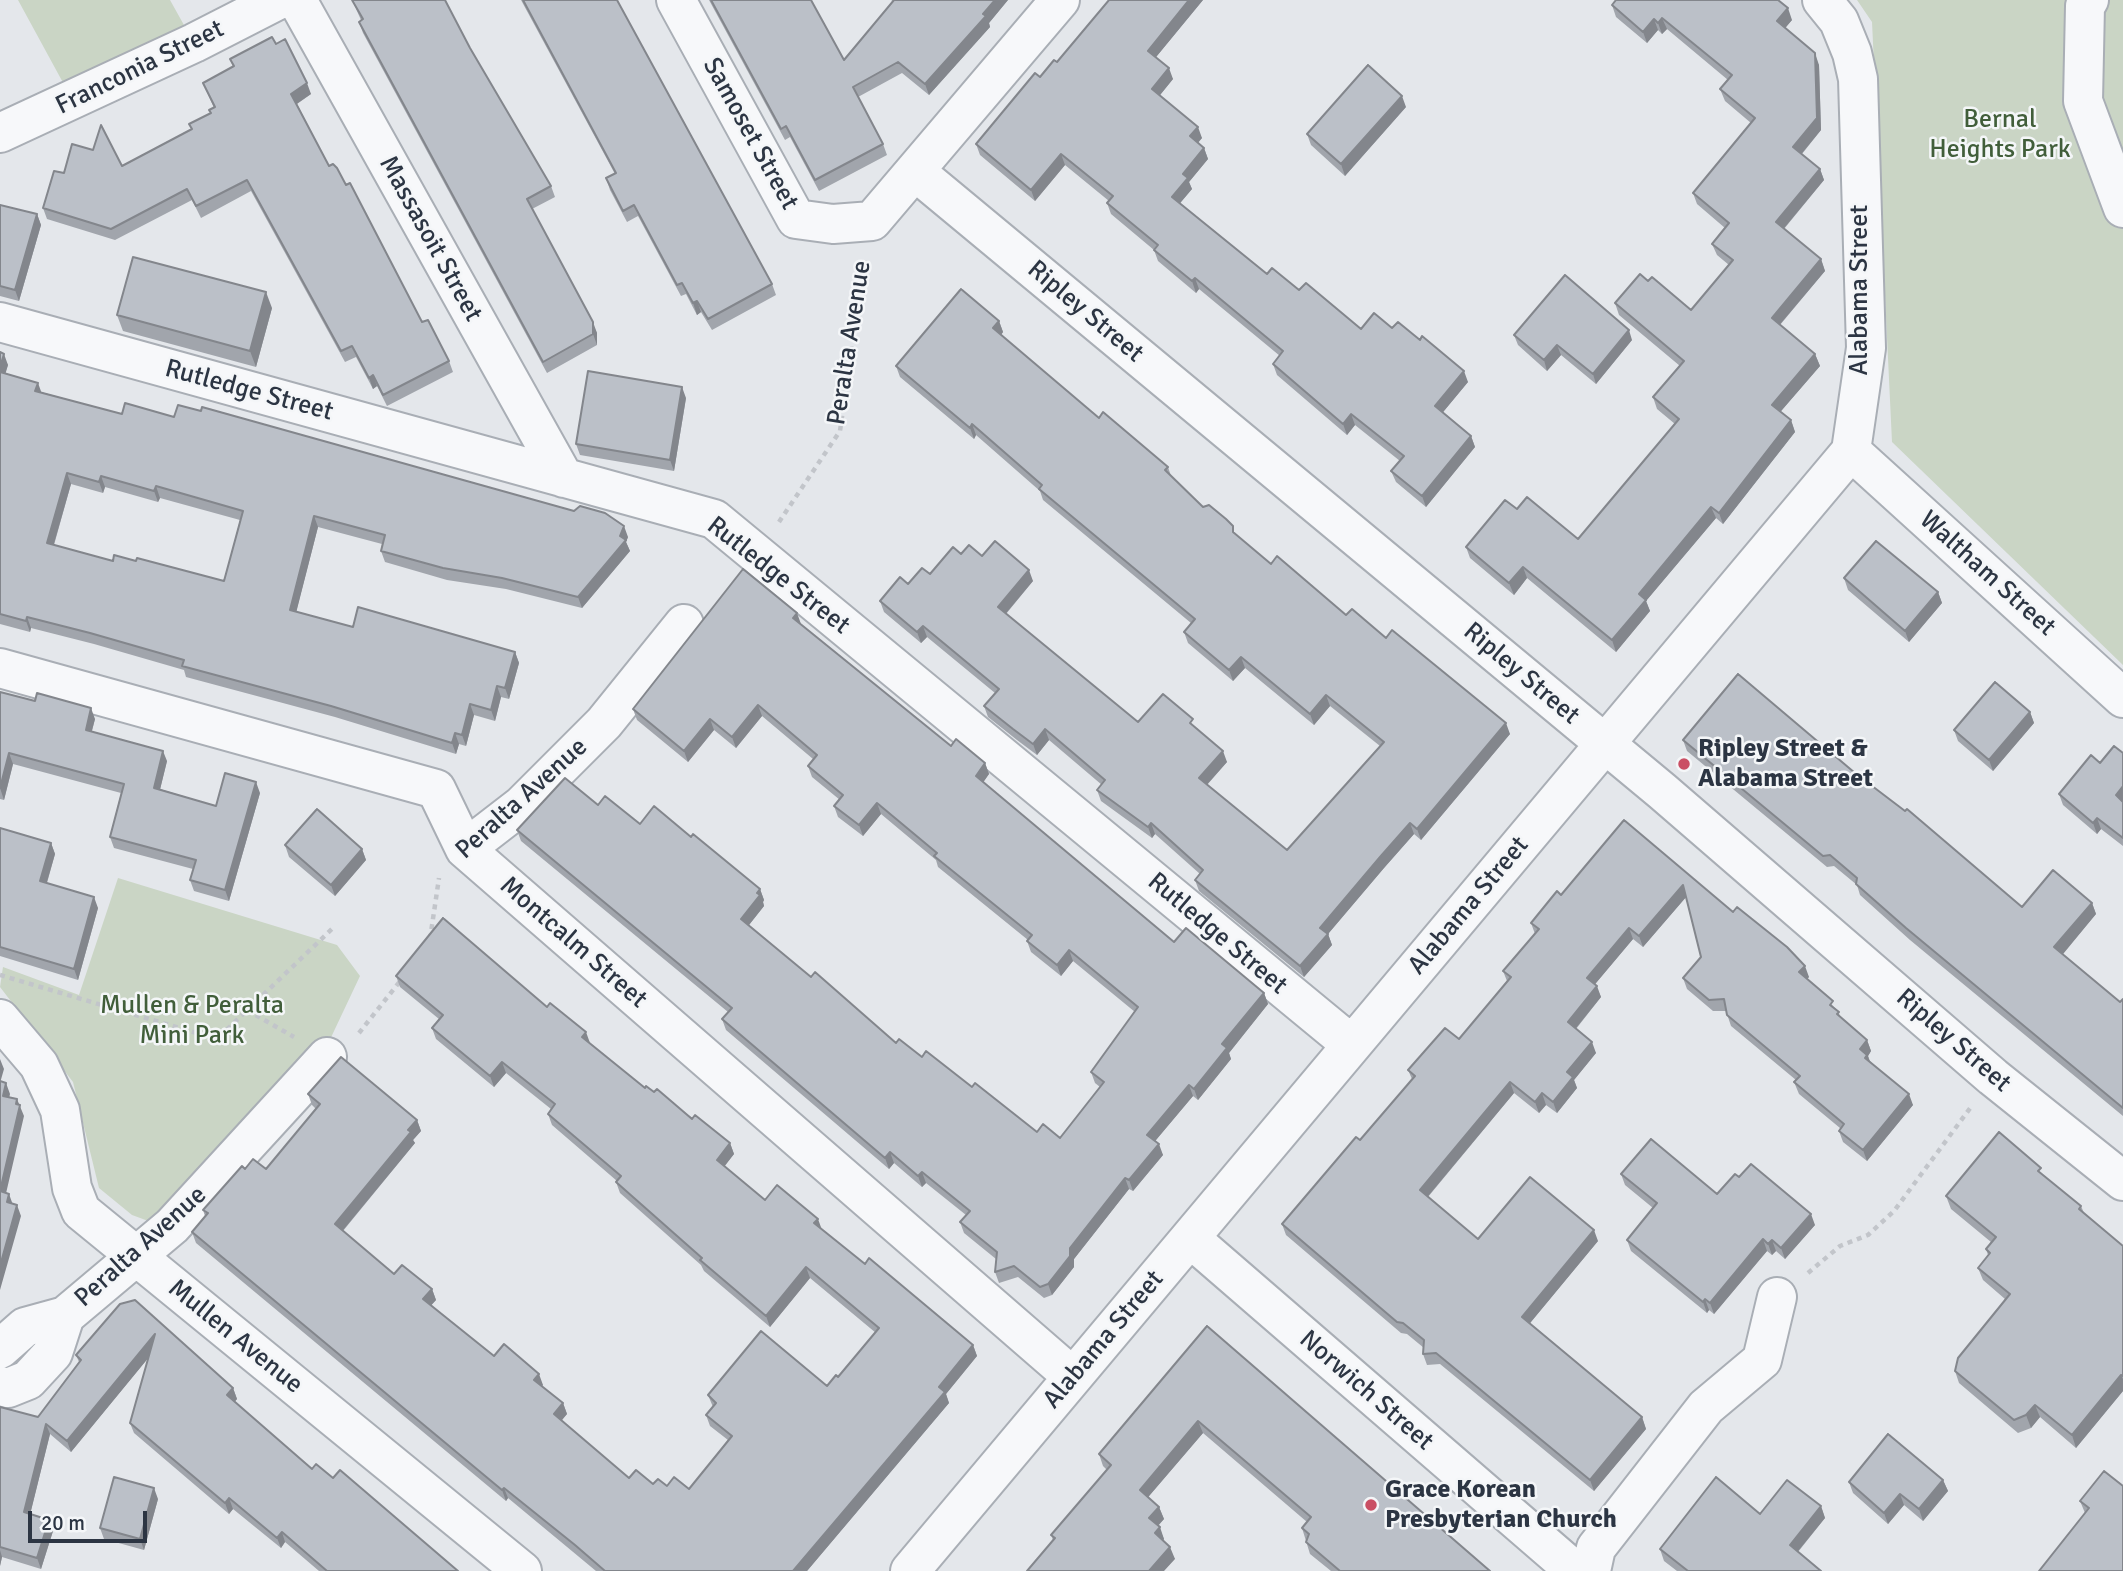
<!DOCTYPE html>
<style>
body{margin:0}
#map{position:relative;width:2123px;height:1571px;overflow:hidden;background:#e4e7eb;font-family:Signika,sans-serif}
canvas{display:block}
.scale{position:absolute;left:28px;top:1511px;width:119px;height:32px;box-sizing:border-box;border:4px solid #2c3543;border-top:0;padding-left:9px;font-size:21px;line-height:24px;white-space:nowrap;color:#2c3543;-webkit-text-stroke:5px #f4f6f8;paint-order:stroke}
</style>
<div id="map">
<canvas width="2123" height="1571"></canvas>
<div class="scale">20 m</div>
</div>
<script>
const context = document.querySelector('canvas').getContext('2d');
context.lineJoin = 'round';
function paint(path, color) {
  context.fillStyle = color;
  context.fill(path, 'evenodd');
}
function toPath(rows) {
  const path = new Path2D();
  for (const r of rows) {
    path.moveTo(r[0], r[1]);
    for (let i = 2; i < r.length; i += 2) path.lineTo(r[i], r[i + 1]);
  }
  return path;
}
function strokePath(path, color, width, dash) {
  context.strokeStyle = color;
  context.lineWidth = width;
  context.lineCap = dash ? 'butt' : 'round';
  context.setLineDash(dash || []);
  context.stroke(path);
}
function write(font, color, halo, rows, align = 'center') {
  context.font = font + ' Signika,sans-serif';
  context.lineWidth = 5;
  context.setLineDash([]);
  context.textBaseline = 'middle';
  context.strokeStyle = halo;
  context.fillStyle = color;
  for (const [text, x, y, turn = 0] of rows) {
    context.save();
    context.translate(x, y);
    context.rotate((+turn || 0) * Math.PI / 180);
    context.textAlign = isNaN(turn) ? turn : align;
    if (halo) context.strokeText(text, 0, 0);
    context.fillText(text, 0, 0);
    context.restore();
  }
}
const green = toPath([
 [18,0,170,0,194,43,73,101],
 [1857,0,2123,0,2123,665,1892,442,1872,22],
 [118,878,337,945,360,976,326,1048,151,1222,132,1215,99,1188,73,1082,0,987,3,967,79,995]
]);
const path = toPath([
 [779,522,840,431,864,260],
 [430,939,439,878],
 [0,975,217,1039,333,928],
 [247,1010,294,1037],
 [359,1033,401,980],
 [1808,1273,1840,1246,1868,1235,1894,1211,1971,1107]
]);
const minor = toPath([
 [297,0,564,478],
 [676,0,796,219,833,224,872,221,1060,0],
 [2089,0,2085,6,2083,101,2123,208],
 [0,133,194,43,278,0],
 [916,172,1662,791,1993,1077,2123,1181],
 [0,322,714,519,1352,1045],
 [1851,451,2123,698],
 [0,668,436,789,465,849,1073,1377],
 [465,849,522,805,604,723,684,624],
 [0,1019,39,1065,60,1110,72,1188,81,1211,522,1571],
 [1190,1238,1575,1571],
 [0,1349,25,1327,65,1316,172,1226,327,1057],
 [0,1386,8,1388,28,1380,53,1353,65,1316],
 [910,1571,1851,451,1866,348,1858,79,1852,53,1839,21,1822,0],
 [1591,1571,1596,1548,1706,1407,1762,1360,1777,1297]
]);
const wall = toPath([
 [352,0,470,48,551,186,555,197,532,209,597,333,597,345,547,373,363,33,359,22,361,20],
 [521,0,617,0,772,284,776,295,712,330,701,312,697,315,686,294,681,296,638,216,627,222,610,190,606,178,615,174],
 [709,0,811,0,844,60,893,1,891,0,1008,0,989,23,990,27,929,95,902,73,858,97,883,144,887,155,819,191,790,137,785,140],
 [1109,0,1203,0,1156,57,1173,79,1160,95,1202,138,1198,143,1204,148,1208,159,1189,182,1192,189,1180,203,1267,274,1299,290,1361,329,1392,328,1468,382,1443,412,1471,436,1475,447,1426,507,1396,482,1391,471,1400,461,1355,425,1347,435,1277,375,1273,364,1280,356,1199,289,1196,293,1158,261,1154,250,1111,214,1107,203,1109,201,1065,165,1035,201,980,155,976,144,1040,77,1057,62],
 [1612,5,1792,20,1785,28,1819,65,1821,130,1802,154,1820,169,1824,180,1784,229,1821,259,1825,271,1780,325,1815,354,1820,366,1780,412,1791,420,1795,432,1723,524,1716,518,1646,601,1650,611,1616,652,1527,578,1514,595,1470,558,1466,547,1517,509,1578,539,1675,424,1657,409,1653,397,1680,366,1619,315,1615,303,1648,281,1691,310,1729,265,1717,255,1712,244,1725,228,1697,204,1693,193,1751,123,1725,101,1720,89,1728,80,1667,29,1662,34,1658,30,1647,43,1616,17],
 [276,44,311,94,297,104,329,166,346,185,422,322,449,361,453,372,387,406,377,386,373,389,356,357,345,362,251,191,201,218,192,200,115,240,47,219,43,208,64,173,122,166,191,129,210,113,214,108,203,83,233,67,230,59],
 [1406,107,1345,176,1311,145,1307,134],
 [0,205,37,214,41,225,19,301,0,296],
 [272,308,256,367,123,331,117,315],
 [999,321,1003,332,1001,335,1099,418,1168,467,1171,476,1203,507,1271,564,1346,615,1386,638,1510,734,1421,840,1414,834,1384,868,1328,934,1332,945,1304,977,1199,891,1195,880,1200,874,1155,834,1152,838,1101,801,1097,790,1102,785,1049,740,1037,755,1017,740,988,717,984,706,995,693,927,637,921,643,884,612,880,601,908,584,930,574,961,554,982,556,1033,581,1006,614,1138,722,1197,728,1227,762,1207,785,1287,850,1380,746,1330,706,1314,725,1245,668,1233,681,1188,643,1184,632,1191,623,1043,500,1040,491,976,435,974,439,900,377,896,366],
 [1514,335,1632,340,1596,384,1561,355,1547,371,1518,345],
 [0,352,8,365,5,373,41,392,122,414,174,417,628,537,626,542,630,551,582,608,506,589,447,580,385,562,381,551,382,544,318,527,296,612,353,627,515,652,519,663,509,699,501,697,495,721,474,715,466,746,459,744,456,754,335,717,186,677,184,670,94,644,31,628,30,632,0,624],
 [71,484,103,493,105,487,158,502,160,498,240,520,224,581,136,561,113,561,54,545],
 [686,398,674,471,580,455,576,444],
 [1844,578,1938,592,1942,603,1909,642,1848,590],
 [801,624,951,746,985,763,989,774,983,782,1174,942,1264,993,1268,1004,1229,1053,1231,1059,1198,1100,1193,1096,1155,1141,1163,1155,1133,1191,1129,1189,1074,1259,1074,1267,1052,1295,1044,1298,1018,1277,999,1283,995,1272,996,1259,964,1233,960,1222,966,1215,926,1183,922,1187,894,1163,889,1169,726,1030,722,1019,728,1012,521,841,517,830,598,805,640,824,691,837,760,889,764,900,763,902,764,906,749,925,811,977,896,1043,922,1057,972,1087,1037,1132,1060,1138,1100,1087,1095,1083,1091,1072,1135,1012,1073,961,1061,976,1031,952,1027,941,1028,940,938,867,936,860,881,814,863,836,838,817,834,806,840,800,812,777,808,766,813,759,762,716,736,748,714,730,688,762,637,720,633,709],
 [0,692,95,719,92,731,167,761,160,789,216,806,260,793,229,901,194,891,190,880,193,869,114,848,110,837,121,793,13,764,4,800,0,799],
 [2030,712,2034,723,1993,771,1958,741,1954,730],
 [1683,740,1855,773,2022,907,2092,903,2096,914,2062,954,2120,1002,2123,999,2123,1116,1910,940,1860,895,1857,885,1834,866,1827,867,1687,751],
 [2123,753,2123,846,2101,829,2097,834,2063,805,2059,794,2100,763],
 [1624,820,1809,977,1807,979,1837,1010,1841,1018,1867,1040,1871,1051,1868,1056,1870,1061,1913,1105,1867,1161,1843,1142,1839,1131,1840,1128,1799,1094,1794,1082,1796,1080,1731,1026,1726,1011,1713,1011,1687,989,1683,978,1701,957,1686,897,1643,947,1633,939,1595,984,1601,997,1576,1029,1596,1053,1574,1080,1577,1088,1557,1113,1546,1105,1539,1113,1514,1093,1428,1197,1478,1239,1598,1241,1530,1323,1642,1417,1646,1429,1594,1491,1440,1364,1427,1365,1423,1354,1424,1348,1407,1334,1401,1333,1286,1235,1282,1224,1360,1140,1412,1079,1408,1070,1459,1039,1507,981,1503,971,1535,934,1531,923,1561,895],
 [0,828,51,843,55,854,47,883,98,908,78,980,0,956],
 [285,845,362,849,366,860,335,896,289,857],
 [396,976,590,1043,645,1088,654,1092,730,1143,734,1154,724,1166,765,1200,821,1229,865,1264,973,1345,977,1356,946,1394,949,1403,807,1571,596,1571,508,1498,506,1501,196,1243,192,1232,205,1216,203,1210,245,1169,266,1169,316,1109,312,1105,308,1094,417,1120,421,1131,413,1140,415,1143,343,1231,394,1274,432,1289,436,1300,431,1305,494,1356,543,1385,542,1386,563,1403,567,1414,561,1420,629,1478,667,1486,689,1489,728,1440,710,1426,706,1415,713,1407,708,1395,827,1386,838,1377,876,1333,810,1278,770,1327,704,1271,701,1265,620,1193,616,1182,617,1181,552,1125,548,1114,551,1109,506,1073,494,1087,436,1039,432,1028,439,1019,400,987],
 [1621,1174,1717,1194,1815,1225,1785,1259,1776,1251,1772,1255,1767,1251,1714,1314,1709,1310,1707,1313,1631,1251,1627,1240,1653,1208,1625,1185],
 [2044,1176,2081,1206,2084,1213,2123,1246,2123,1391,2076,1448,2040,1417,2031,1428,2018,1433,1959,1383,1955,1371,2005,1299,1983,1280,1978,1268,1988,1255,1986,1249,1991,1242,1951,1209,1946,1196],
 [120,1304,233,1388,237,1399,234,1402,312,1469,333,1478,458,1571,319,1571,285,1542,281,1548,233,1509,229,1514,134,1433,130,1423,148,1358,71,1452,50,1434,30,1514,53,1531,41,1569,2,1557,0,1566,0,1407,38,1417,79,1362,76,1355],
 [1207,1326,1490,1571,1331,1571,1310,1554,1302,1528,1307,1522,1203,1433,1148,1497,1159,1507,1164,1519,1158,1526,1164,1539,1163,1541,1175,1559,1053,1540,1051,1535,1107,1470,1103,1466,1099,1454],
 [1943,1480,1948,1491,1923,1521,1904,1505,1888,1524,1853,1493,1849,1482],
 [2123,1486,2085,1513,2080,1501],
 [158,1499,144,1550,104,1539,100,1528],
 [1821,1506,1825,1518,1798,1552,1821,1571,1677,1571,1664,1561,1660,1549,1760,1514]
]);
const shadedWall = toPath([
 [995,0,1008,0,989,23,990,27,929,95,925,84],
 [1189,0,1203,0,1152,62,1148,51],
 [1788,8,1792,20,1781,33,1777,21],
 [1662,18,1667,29,1662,34,1658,23],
 [1654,19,1658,30,1647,43,1643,32],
 [1815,53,1819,65,1821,130,1798,158,1793,147],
 [1169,68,1173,79,1156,100,1152,89],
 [307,83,311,94,295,105,291,94],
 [1402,96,1406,107,1345,176,1341,164],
 [1198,127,1202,138,1194,147,1190,136],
 [1204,148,1208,159,1189,182,1192,189,1176,208,1172,197,1183,174],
 [1061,154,1065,165,1035,201,1031,190],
 [1820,169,1824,180,1780,233,1776,222],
 [37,214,41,225,19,301,15,290],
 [1821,259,1825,271,1776,329,1772,318],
 [1195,278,1199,289,1196,293,1192,281],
 [266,292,272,308,256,367,250,351],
 [697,301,701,312,697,315,693,303],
 [999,321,1003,332,998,339,993,328],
 [593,322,597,333,597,345,593,334],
 [1629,330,1632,340,1596,384,1593,374],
 [1557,345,1561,355,1547,371,1544,360],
 [4,354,8,365,3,382,0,375,0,367],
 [1815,354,1820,366,1776,417,1772,405],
 [1464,371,1468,382,1439,417,1435,406],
 [373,375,377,386,373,389,369,378],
 [38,383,42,394,35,391],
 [682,387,686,398,674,471,670,460],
 [1351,414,1355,425,1347,435,1343,424],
 [1791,420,1795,432,1723,524,1719,513],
 [972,424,976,435,974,439,970,428],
 [1471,436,1475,447,1426,507,1422,496],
 [67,473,71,484,51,554,47,543],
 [101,476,105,487,103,493,99,482],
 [156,486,160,498,158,502,154,491],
 [1711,507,1716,518,1646,601,1650,611,1616,652,1612,640,1639,594],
 [314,516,318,527,294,621,290,610],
 [624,526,628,537,626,542,630,551,582,608,578,597,620,536],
 [1523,567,1527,578,1514,595,1509,583],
 [1029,570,1033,581,1002,618,998,607],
 [1938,592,1942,603,1909,642,1905,631],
 [797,613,801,624,793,618],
 [27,617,31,628,30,632,26,621],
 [923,626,927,637,921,643,917,632],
 [515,652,519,663,509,699,505,688],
 [1241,657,1245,668,1233,681,1229,670],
 [497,686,501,697,495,721,491,710],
 [1326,695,1330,706,1314,725,1310,714],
 [470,704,474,715,466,746,462,735],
 [758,705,762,716,736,748,732,737],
 [91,708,95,719,89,741,86,730],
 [2030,712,2034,723,1993,771,1989,760],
 [710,719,714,730,688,762,684,751],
 [1506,723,1510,734,1421,840,1417,829],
 [1045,729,1049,740,1037,755,1033,744],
 [455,733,459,744,456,754,452,743],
 [163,751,167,761,158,798,154,788],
 [1223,751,1227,762,1203,789,1199,778],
 [9,753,13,764,4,800,0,788],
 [985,763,989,774,980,787,976,776],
 [256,782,260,793,229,901,225,890],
 [2123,786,2123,802,2116,795],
 [877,803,881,814,863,836,859,825],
 [2097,818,2101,829,2097,834,2093,823],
 [1151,823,1155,834,1152,838,1148,827],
 [1410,823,1414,834,1384,868,1328,934,1332,945,1304,977,1300,966,1320,928,1380,857],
 [51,843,55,854,44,892,40,881],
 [362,849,366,860,335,896,331,885],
 [1683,885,1687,896,1643,947,1639,936],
 [760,889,764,900,763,902,764,906,745,930,741,919],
 [94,897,98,908,78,980,74,969],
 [2092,903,2096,914,2059,959,2054,947],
 [1629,928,1633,939,1591,989,1587,978],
 [1069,950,1073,961,1061,976,1057,965],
 [1805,966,1809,977,1803,983,1799,972],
 [1597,986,1601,997,1572,1033,1568,1022],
 [1264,993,1268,1004,1229,1053,1231,1059,1198,1100,1194,1089,1222,1044],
 [586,1032,590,1043,582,1037],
 [1867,1040,1871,1051,1868,1056,1871,1066,1860,1049],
 [1592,1042,1596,1053,1574,1080,1577,1088,1557,1113,1553,1102,1567,1072],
 [0,1059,4,1069,0,1083],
 [502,1062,506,1073,494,1087,490,1076],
 [1510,1082,1514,1093,1424,1201,1420,1190],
 [6,1083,10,1094,7,1107,3,1096],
 [1189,1085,1193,1096,1151,1146,1147,1135],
 [1542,1093,1546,1105,1539,1113,1535,1102],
 [1909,1094,1913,1105,1867,1161,1863,1150],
 [17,1099,24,1116,4,1202,0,1191],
 [417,1120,421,1131,413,1140,415,1143,339,1235,335,1224],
 [730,1143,734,1154,721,1171,717,1160],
 [1159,1144,1163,1155,1133,1191,1129,1180],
 [890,1152,894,1163,889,1169,885,1158],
 [922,1172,926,1183,922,1187,918,1176],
 [1125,1178,1129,1189,1074,1259,1074,1267,1052,1295,1048,1284,1070,1248],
 [9,1194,13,1205,7,1202],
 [17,1205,21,1216,0,1290,0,1266],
 [1811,1214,1815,1225,1785,1259,1781,1248],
 [818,1219,822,1230,814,1223],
 [1594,1230,1598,1241,1526,1328,1522,1317],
 [1763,1239,1767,1251,1714,1314,1710,1303],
 [1772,1240,1776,1251,1772,1255,1768,1244],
 [806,1267,810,1278,770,1327,766,1316],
 [432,1289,436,1300,427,1310,423,1299],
 [1705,1299,1709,1310,1707,1313,1703,1302],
 [155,1334,159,1345,71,1452,67,1441],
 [973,1345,977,1356,946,1394,949,1403,807,1571,793,1571],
 [539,1374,543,1385,538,1390,534,1380],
 [2121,1375,2123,1379,2123,1391,2076,1448,2072,1435],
 [233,1388,237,1399,231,1406,227,1395],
 [563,1403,567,1414,558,1425,554,1414],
 [2035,1405,2040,1417,2031,1428,2026,1415],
 [1642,1417,1646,1429,1594,1491,1590,1480],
 [1198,1421,1203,1433,1144,1502,1140,1490],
 [46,1424,50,1434,28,1523,24,1512],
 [1943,1480,1948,1491,1923,1521,1919,1509],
 [154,1488,158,1499,144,1550,140,1539],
 [504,1488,508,1498,506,1501,502,1490],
 [1900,1494,1904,1505,1888,1524,1884,1513],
 [229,1498,233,1509,229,1514,225,1503],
 [1821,1506,1825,1518,1794,1556,1790,1545],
 [1159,1507,1164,1519,1154,1530,1149,1518],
 [49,1520,53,1531,41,1569,37,1558],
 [1160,1527,1164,1539,1159,1545,1155,1533],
 [282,1532,285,1542,281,1548,277,1538],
 [1170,1547,1175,1559,1164,1571,1149,1571],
 [0,1550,2,1557,0,1566]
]);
const building = toPath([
 [352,0,445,0,470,48,551,186,527,199,593,322,593,334,543,362,359,22,363,19,352,0],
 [523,0,617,0,772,284,708,319,697,301,693,303,682,283,677,285,634,205,623,211,606,178,616,173,523,0],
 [711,0,811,0,844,60,894,0,995,0,983,14,986,16,925,84,898,62,853,87,883,144,815,180,786,126,781,129,711,0],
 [1109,0,1189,0,1148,51,1169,68,1152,89,1198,127,1190,136,1204,148,1183,174,1188,178,1172,197,1267,274,1272,268,1299,290,1306,283,1361,329,1374,313,1392,328,1398,322,1420,340,1422,336,1464,371,1435,406,1471,436,1422,496,1391,471,1404,456,1351,414,1343,424,1273,364,1283,351,1195,278,1192,281,1154,250,1158,245,1107,203,1113,196,1061,154,1031,190,976,144,1035,73,1040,77,1054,60,1057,62,1109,0],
 [1616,0,1778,0,1788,8,1777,21,1815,53,1817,118,1793,147,1820,169,1776,222,1821,259,1772,318,1815,354,1772,405,1791,420,1719,513,1711,507,1639,594,1646,600,1612,640,1523,567,1509,583,1466,547,1505,500,1517,509,1527,497,1578,539,1679,419,1653,397,1684,361,1615,303,1640,274,1648,281,1652,277,1691,310,1733,260,1712,244,1729,223,1693,193,1755,118,1720,89,1732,75,1662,18,1658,23,1654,19,1643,32,1612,5,1616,0],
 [272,37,276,44,285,39,307,83,291,94,329,166,333,164,337,168,346,185,350,183,422,322,428,320,449,361,383,395,373,375,369,378,352,346,341,351,247,180,196,206,187,189,111,229,43,208,54,171,64,173,72,144,93,150,101,125,122,166,192,129,189,124,211,113,209,110,215,107,203,83,234,66,230,59,272,37],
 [1368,65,1402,96,1341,164,1307,134,1368,65],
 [0,205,37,214,15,290,0,286,0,205],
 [133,257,266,292,250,351,117,315,133,257],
 [1565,275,1629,330,1593,374,1557,345,1544,360,1514,335,1565,275],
 [961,289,999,321,993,328,1099,418,1103,412,1168,467,1165,470,1203,507,1209,505,1226,519,1233,526,1233,532,1271,564,1277,556,1346,615,1352,609,1386,638,1392,630,1506,723,1417,829,1410,823,1380,857,1320,928,1328,934,1300,966,1195,880,1203,870,1151,823,1148,827,1097,790,1105,780,1045,729,1033,744,1013,729,984,706,999,689,923,626,917,632,880,601,900,577,908,584,922,568,930,574,953,547,961,554,969,545,982,556,995,541,1029,570,998,607,1138,722,1163,694,1193,719,1190,723,1223,751,1199,778,1287,850,1384,742,1326,695,1310,714,1241,657,1229,670,1184,632,1195,619,1039,489,1042,485,972,424,970,428,896,366,961,289],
 [0,352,4,354,0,367,0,352],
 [588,371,682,387,670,460,576,444,588,371],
 [0,372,38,383,35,391,122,414,125,403,174,417,178,405,201,411,202,407,574,511,580,506,605,513,624,526,620,536,626,540,578,597,502,578,443,568,381,551,385,535,314,516,290,610,353,627,358,607,515,652,505,688,497,686,491,710,470,704,462,735,455,733,452,743,331,706,182,666,184,660,90,633,27,617,26,621,0,614,0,372],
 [67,473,99,482,101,476,154,491,156,486,243,511,224,581,137,558,136,561,114,555,113,561,47,543,67,473],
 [1876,541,1938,592,1905,631,1844,578,1876,541],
 [743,569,797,613,793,618,951,746,956,739,985,763,976,776,1174,942,1186,928,1264,993,1222,1044,1227,1048,1194,1089,1189,1085,1147,1135,1159,1144,1129,1180,1125,1178,1070,1248,1070,1256,1048,1284,1040,1287,1014,1266,995,1272,997,1252,960,1222,970,1211,922,1172,918,1176,890,1152,885,1158,722,1019,732,1008,517,830,565,778,598,805,605,796,640,824,654,806,691,837,693,834,760,889,757,893,760,895,741,919,811,977,815,972,896,1043,899,1039,922,1057,926,1051,972,1087,975,1083,1037,1132,1043,1124,1060,1138,1104,1082,1091,1072,1138,1007,1069,950,1057,965,1027,941,1032,935,934,856,937,853,877,803,859,825,834,806,843,795,808,766,817,755,758,705,732,737,710,719,684,751,633,709,743,569],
 [1738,674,1855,773,1905,811,1907,809,2022,907,2053,870,2092,903,2054,947,2120,1002,2123,999,2123,1108,1906,928,1856,884,1857,878,1830,855,1823,856,1683,740,1738,674],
 [1995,682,2030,712,1989,760,1954,730,1995,682],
 [0,692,35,701,37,693,91,708,86,730,163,751,154,788,216,806,225,773,256,782,225,890,190,880,196,860,110,837,124,784,9,753,0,788,0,692],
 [2114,746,2123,753,2123,786,2116,795,2123,802,2123,838,2097,818,2093,823,2059,794,2091,755,2100,763,2114,746],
 [317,809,362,849,331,885,285,845,317,809],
 [1624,820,1733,912,1737,907,1787,947,1805,966,1799,972,1833,1001,1830,1005,1839,1012,1837,1014,1867,1040,1860,1049,1867,1055,1865,1058,1909,1094,1863,1150,1839,1131,1844,1124,1794,1082,1800,1076,1727,1015,1724,999,1709,1000,1683,978,1701,957,1683,885,1639,936,1629,928,1587,978,1597,986,1568,1022,1592,1042,1567,1072,1573,1077,1553,1102,1542,1093,1535,1102,1510,1082,1420,1190,1478,1239,1530,1177,1594,1230,1522,1317,1642,1417,1590,1480,1436,1353,1423,1354,1424,1340,1403,1323,1397,1322,1282,1224,1356,1137,1360,1140,1415,1076,1408,1070,1445,1028,1459,1039,1511,977,1503,971,1539,929,1531,923,1557,891,1561,895,1624,820],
 [0,828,51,843,40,881,94,897,74,969,0,947,0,828],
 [443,918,547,1007,550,1003,586,1032,582,1037,645,1088,646,1086,654,1092,657,1089,692,1119,695,1115,730,1143,717,1160,765,1200,777,1185,818,1219,814,1223,865,1264,869,1258,973,1345,939,1387,945,1392,793,1571,605,1571,575,1545,504,1488,502,1490,192,1232,208,1213,203,1210,242,1166,245,1169,253,1159,266,1169,320,1104,308,1094,341,1057,417,1120,408,1130,411,1132,335,1224,394,1274,402,1265,432,1289,423,1299,494,1356,504,1344,539,1374,534,1380,563,1403,554,1414,629,1478,636,1470,653,1484,658,1479,667,1486,674,1477,689,1489,732,1436,706,1415,716,1403,708,1395,761,1331,827,1386,836,1375,838,1377,879,1328,806,1267,766,1316,700,1260,702,1258,616,1182,621,1176,548,1114,555,1104,502,1062,490,1076,432,1028,443,1015,396,976,443,918],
 [0,1081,6,1083,3,1096,17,1099,16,1104,20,1105,0,1191,9,1194,7,1202,17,1205,0,1266,0,1081],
 [1999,1132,2041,1168,2038,1171,2081,1206,2079,1209,2123,1246,2123,1376,2121,1375,2072,1435,2035,1405,2026,1415,2014,1420,1955,1371,1958,1358,2010,1294,1978,1268,1990,1253,1986,1249,1996,1237,1946,1196,1999,1132],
 [1651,1139,1717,1194,1735,1174,1739,1177,1751,1164,1811,1214,1781,1248,1772,1240,1768,1244,1763,1239,1710,1303,1705,1299,1703,1302,1627,1240,1657,1203,1621,1174,1651,1139],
 [135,1300,233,1388,227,1395,312,1469,316,1464,333,1478,340,1470,458,1571,327,1571,282,1532,277,1538,229,1498,225,1503,130,1423,155,1334,67,1441,46,1424,24,1512,49,1520,37,1558,0,1547,0,1407,38,1417,81,1360,76,1355,120,1304,135,1300],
 [1207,1326,1490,1571,1340,1571,1306,1542,1309,1534,1302,1528,1311,1517,1198,1421,1140,1490,1159,1507,1149,1518,1160,1527,1155,1533,1170,1547,1149,1571,1027,1571,1055,1538,1051,1535,1111,1465,1099,1454,1207,1326],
 [1888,1434,1943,1480,1919,1509,1900,1494,1884,1513,1849,1482,1888,1434],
 [2104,1471,2123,1486,2123,1571,2039,1571,2089,1508,2080,1501,2104,1471],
 [114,1477,154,1488,140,1539,100,1528,114,1477],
 [1716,1477,1760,1514,1787,1480,1821,1506,1790,1545,1821,1571,1688,1571,1660,1549,1716,1477]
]);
const markers = [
 [1684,764,7,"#ca4f64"],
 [1371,1505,7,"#ca4f64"]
];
const streetNames = [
 ["Franconia Street",140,68,-26],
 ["Samoset Street",750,134,61],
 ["Massasoit Street",430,239,61],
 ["Alabama Street",1860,290,-90],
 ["Ripley Street",1085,312,40],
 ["Peralta Avenue",850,343,-81],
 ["Rutledge Street",249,391,15],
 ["Waltham Street",1987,574,42],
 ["Rutledge Street",778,576,38],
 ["Ripley Street",1521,674,40],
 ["Peralta Avenue",522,799,-42],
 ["Alabama Street",1469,906,-50],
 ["Rutledge Street",1217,934,40],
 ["Montcalm Street",573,943,41],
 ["Ripley Street",1953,1041,41],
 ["Peralta Avenue",141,1247,-42],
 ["Mullen Avenue",235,1337,39],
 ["Alabama Street",1104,1340,-50],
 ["Norwich Street",1366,1391,41]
];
const parkNames = [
 ["Bernal",2000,120],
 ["Heights Park",2000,150],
 ["Mullen & Peralta",192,1006],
 ["Mini Park",192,1036]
];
const poiNames = [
 ["Ripley Street &",1698,749],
 ["Alabama Street",1698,779],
 ["Grace Korean",1385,1490],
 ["Presbyterian Church",1385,1520]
];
paint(green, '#cad5c5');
strokePath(minor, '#a9aeb5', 42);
strokePath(path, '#c2c5ca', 4.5, [5, 5]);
strokePath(minor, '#f7f8fa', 38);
paint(wall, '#a1a5ac');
paint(shadedWall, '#83868c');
paint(building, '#bbc0c8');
strokePath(building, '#83868c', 2);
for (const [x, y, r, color] of markers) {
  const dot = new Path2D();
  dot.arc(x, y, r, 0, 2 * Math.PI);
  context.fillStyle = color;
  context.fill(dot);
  strokePath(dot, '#f4f6f8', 2.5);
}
write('26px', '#2c3543', '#f4f6f8', streetNames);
write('26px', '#415e3a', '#f4f6f8', parkNames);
write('bold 26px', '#2c3543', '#f4f6f8', poiNames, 'left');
</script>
